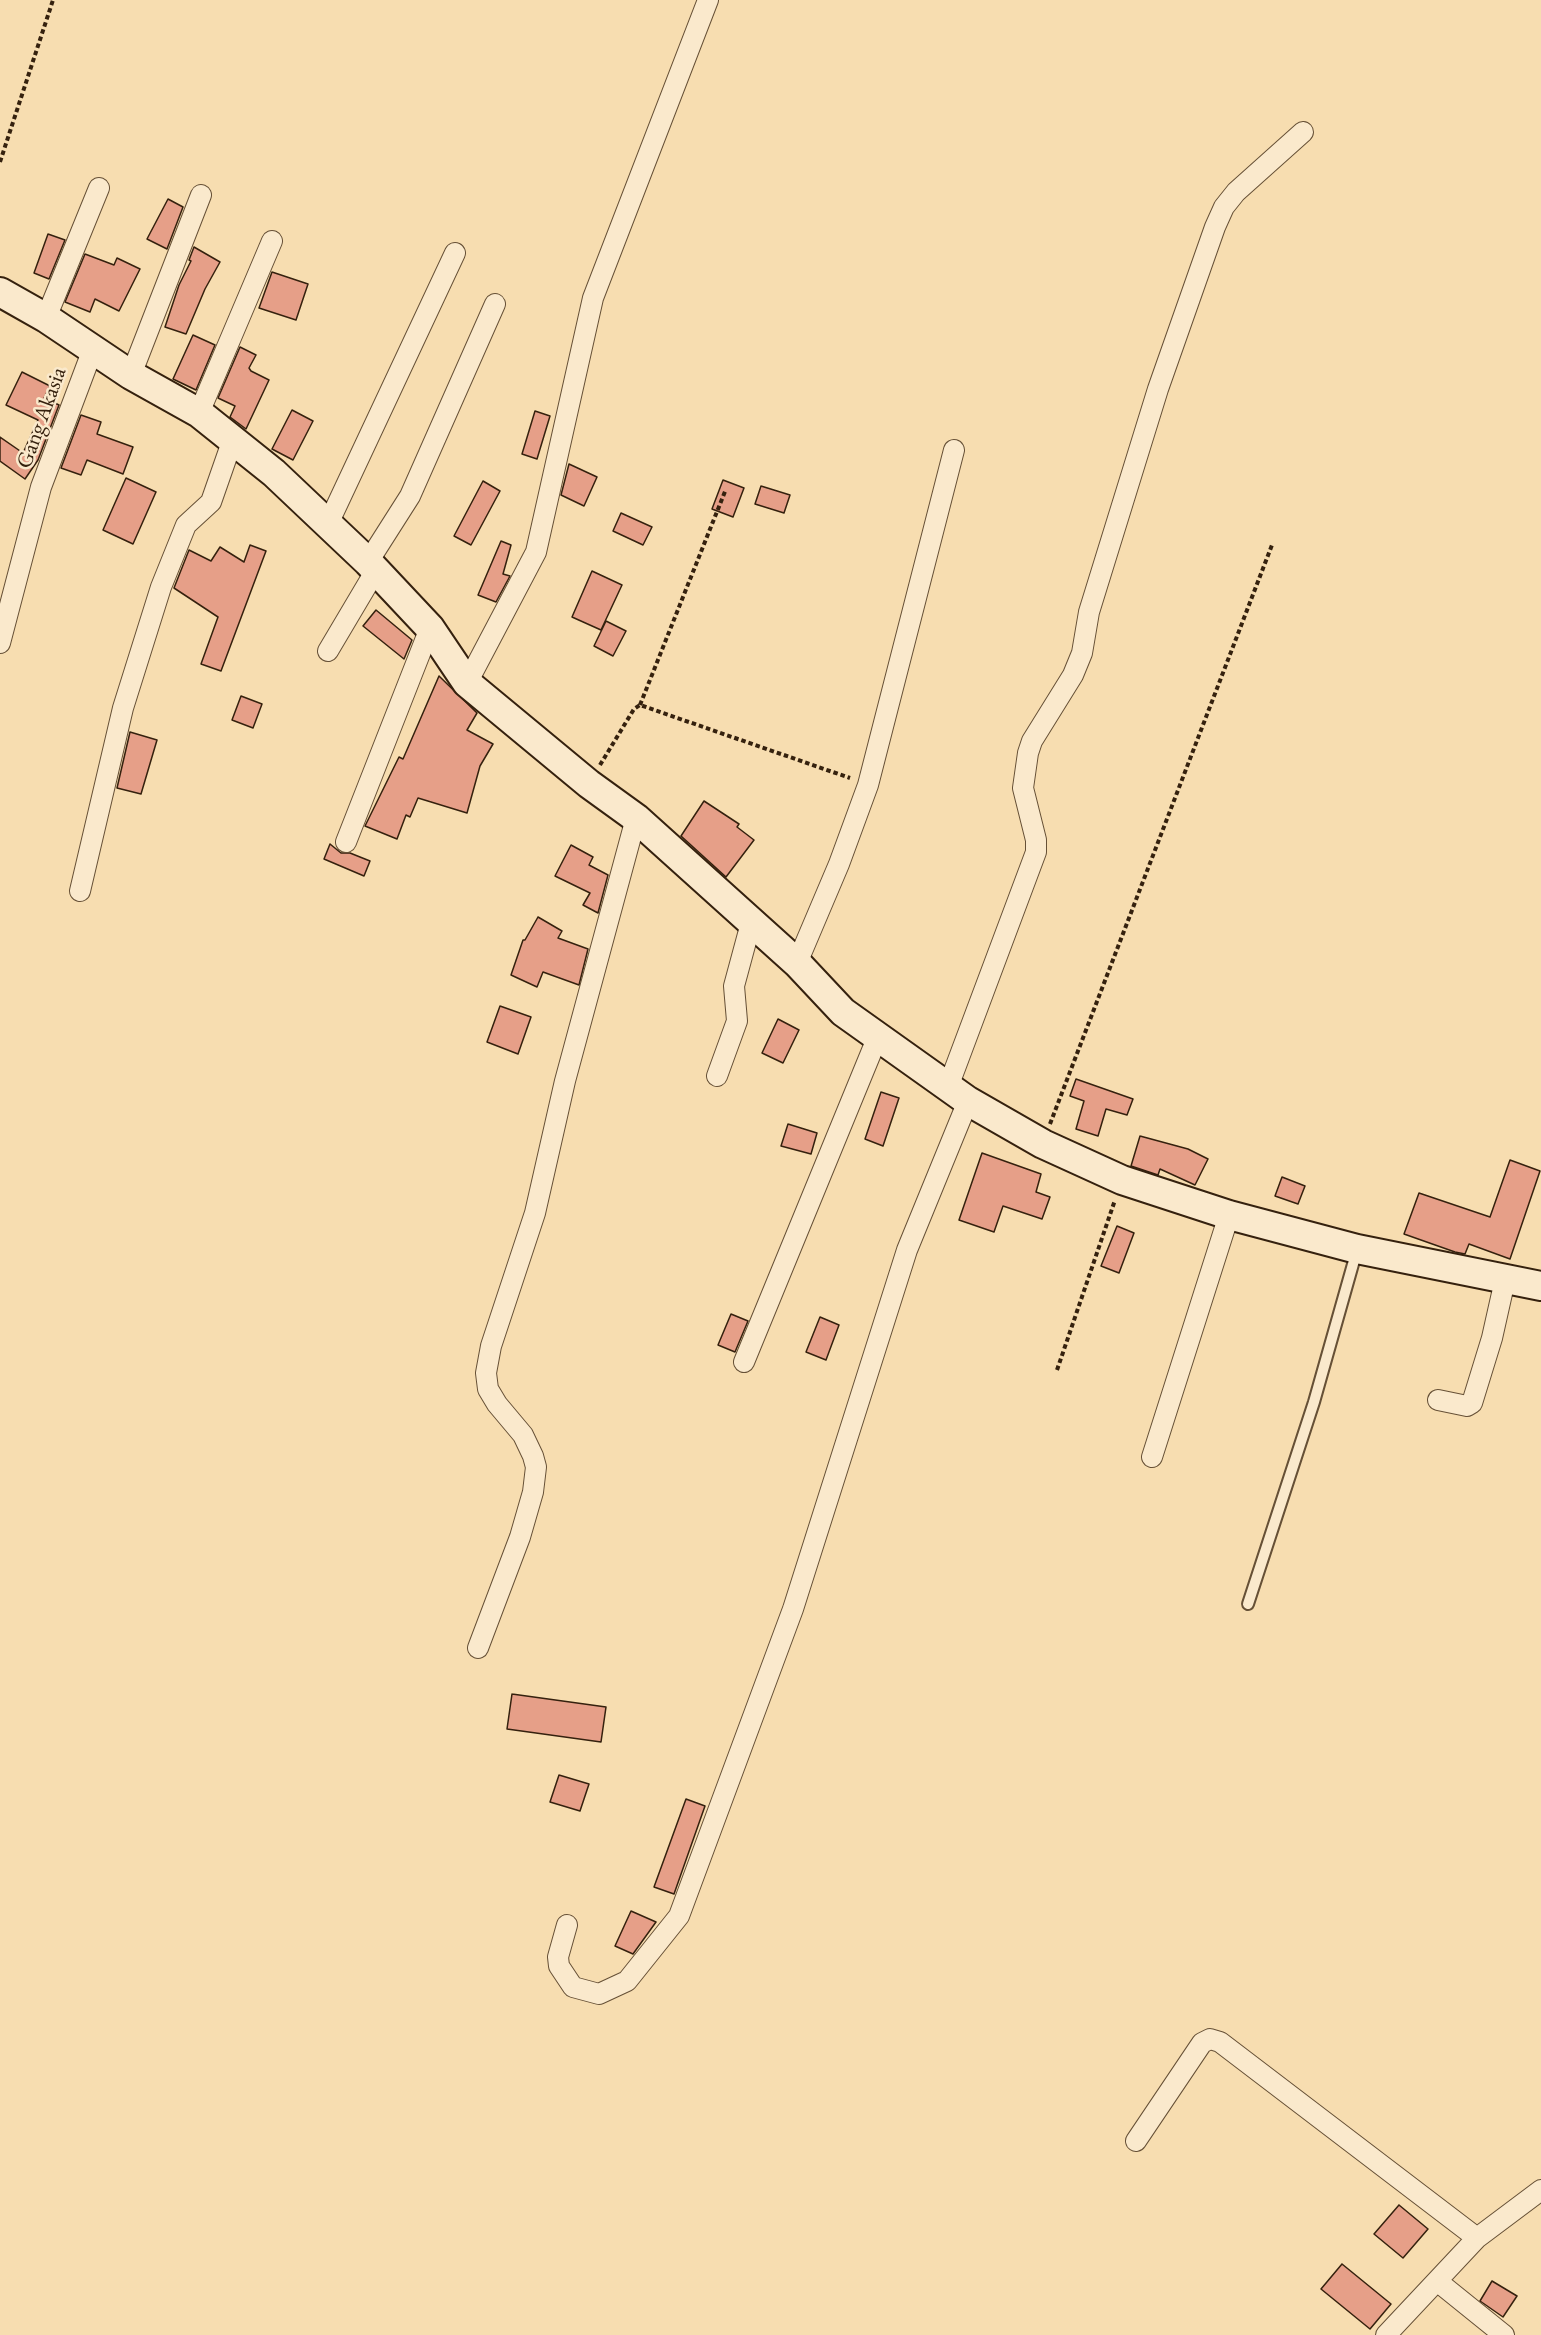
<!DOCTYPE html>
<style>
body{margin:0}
canvas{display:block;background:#f7ddb0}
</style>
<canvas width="1541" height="2335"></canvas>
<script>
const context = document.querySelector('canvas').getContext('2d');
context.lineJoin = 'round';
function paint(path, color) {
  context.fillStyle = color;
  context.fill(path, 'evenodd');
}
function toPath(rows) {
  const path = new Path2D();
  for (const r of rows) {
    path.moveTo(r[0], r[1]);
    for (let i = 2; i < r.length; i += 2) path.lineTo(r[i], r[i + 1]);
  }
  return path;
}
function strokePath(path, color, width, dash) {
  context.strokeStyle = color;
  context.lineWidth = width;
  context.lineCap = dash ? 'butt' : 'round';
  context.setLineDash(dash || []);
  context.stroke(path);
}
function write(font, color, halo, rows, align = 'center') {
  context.font = font + ' "EB Garamond",serif';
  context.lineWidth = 5;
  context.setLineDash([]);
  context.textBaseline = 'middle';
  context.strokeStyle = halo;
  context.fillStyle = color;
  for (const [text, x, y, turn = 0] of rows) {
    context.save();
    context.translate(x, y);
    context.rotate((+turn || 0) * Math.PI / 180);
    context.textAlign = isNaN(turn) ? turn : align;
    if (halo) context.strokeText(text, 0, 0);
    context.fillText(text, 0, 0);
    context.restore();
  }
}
const building = toPath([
 [168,199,183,207,167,249,147,239,168,199],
 [48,234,65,240,49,279,34,273,48,234],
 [194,247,220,262,205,289,186,334,165,327,179,285,191,261,189,260,194,247],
 [85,254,114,265,117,258,140,269,119,311,95,299,90,312,65,302,85,254],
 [272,272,308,284,296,320,259,308,272,272],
 [193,335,215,345,196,390,173,379,193,335],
 [240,347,256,355,249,368,251,371,269,380,246,429,230,417,235,406,218,398,240,347],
 [22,372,50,386,44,398,59,405,38,460,25,479,0,461,0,437,23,453,38,420,6,405,22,372],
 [292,410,313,421,293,460,272,449,292,410],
 [535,411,550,416,537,459,522,454,535,411],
 [81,415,101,422,97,434,133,447,123,474,87,460,81,475,61,468,81,415],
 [569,464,597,477,584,506,561,495,569,464],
 [126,478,156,492,133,544,103,530,126,478],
 [723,480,744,488,733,517,712,509,723,480],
 [483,481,500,491,471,545,454,536,483,481],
 [761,486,790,495,784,513,755,504,761,486],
 [621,513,652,527,643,545,613,531,621,513],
 [501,541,511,545,503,574,510,576,496,602,478,595,501,541],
 [250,545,266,551,221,671,201,664,218,617,174,588,189,550,211,561,220,547,244,562,250,545],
 [592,571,622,585,601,630,572,617,592,571],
 [376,610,412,640,404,659,363,626,376,610],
 [606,621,626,631,613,656,594,646,606,621],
 [439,676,477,713,467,730,493,744,480,766,467,813,418,798,410,817,406,815,397,839,365,826,399,757,403,759,439,676],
 [241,696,262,704,253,728,232,720,241,696],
 [130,732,157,740,141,794,117,788,130,732],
 [704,801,739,824,737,827,754,840,726,877,681,836,704,801],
 [330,844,341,853,350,853,370,861,364,876,324,859,330,844],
 [571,845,593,857,589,865,608,875,598,913,583,905,590,893,555,876,571,845],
 [538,917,562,931,558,938,588,949,579,985,543,972,537,987,511,975,523,940,525,940,538,917],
 [500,1006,531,1017,518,1054,487,1042,500,1006],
 [778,1019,799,1030,783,1063,762,1053,778,1019],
 [1076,1079,1133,1099,1127,1115,1106,1109,1098,1136,1076,1129,1084,1101,1070,1096,1076,1079],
 [881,1092,899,1098,883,1146,865,1139,881,1092],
 [788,1124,817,1133,811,1154,781,1146,788,1124],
 [1140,1136,1188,1149,1208,1159,1195,1185,1160,1169,1158,1175,1131,1166,1140,1136],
 [982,1153,1041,1174,1036,1192,1050,1197,1042,1219,1003,1206,994,1232,959,1220,982,1153],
 [1510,1160,1540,1171,1510,1259,1469,1244,1465,1254,1455,1252,1404,1234,1419,1193,1490,1217,1510,1160],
 [1282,1177,1305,1186,1298,1204,1275,1196,1282,1177],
 [1117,1226,1134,1233,1119,1273,1101,1266,1117,1226],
 [731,1314,748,1321,735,1352,718,1345,731,1314],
 [820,1317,839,1325,826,1360,806,1352,820,1317],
 [512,1694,606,1707,601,1742,507,1729,512,1694],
 [559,1775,589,1784,580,1811,550,1802,559,1775],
 [686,1799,705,1806,674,1894,654,1887,686,1799],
 [631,1911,656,1922,633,1954,615,1946,631,1911],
 [1399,2205,1428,2229,1403,2258,1374,2234,1399,2205],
 [1342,2264,1391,2304,1370,2329,1321,2289,1342,2264],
 [1492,2281,1517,2296,1503,2317,1480,2301,1492,2281]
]);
const path = toPath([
 [0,162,53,0],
 [640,705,726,489],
 [600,765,634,709,640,705,850,778],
 [1050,1124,1272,545],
 [1057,1370,1115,1200]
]);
const lane = toPath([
 [1248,1604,1314,1402,1357,1250]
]);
const street = toPath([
 [46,318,99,188],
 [131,375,201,195],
 [199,413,272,241],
 [328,524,455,253],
 [368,562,410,496,495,304],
 [0,643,41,487,93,349],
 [328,651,376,570],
 [467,683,536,552,593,298,708,0],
 [346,842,430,628],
 [80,891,123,708,161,587,186,525,211,502,233,439],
 [797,963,839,864,868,785,954,450],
 [717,1076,737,1021,734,986,751,923],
 [948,1087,1036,852,1036,840,1023,788,1028,753,1032,741,1073,675,1082,653,1089,612,1158,389,1215,227,1224,207,1236,192,1303,132],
 [744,1362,878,1036],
 [1438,1400,1467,1406,1472,1403,1492,1338,1505,1280],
 [1152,1457,1229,1215],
 [478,1648,520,1537,533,1492,536,1467,533,1456,523,1435,497,1404,488,1389,486,1373,491,1346,535,1213,565,1081,636,818],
 [567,1925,558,1957,559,1966,573,1987,599,1994,627,1981,679,1916,793,1609,907,1250,968,1101],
 [1136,2141,1202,2043,1210,2039,1220,2042,1477,2238],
 [1437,2281,1504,2335],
 [1386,2335,1477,2238,1541,2190]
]);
const secondary = toPath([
 [0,292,46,318,131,375,199,413,274,473,368,562,430,628,467,683,589,784,636,818,797,963,843,1012,968,1101,1043,1144,1122,1180,1229,1215,1357,1249,1541,1286]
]);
const streetNames = [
 ["Gang Akasia",42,418,-70]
];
paint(building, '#e69f88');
strokePath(building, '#35210e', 1.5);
strokePath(lane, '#665036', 14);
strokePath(street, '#665036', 22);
strokePath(secondary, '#35210e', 32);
strokePath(path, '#35210e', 4, [4.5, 3]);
strokePath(lane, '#fae9cc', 10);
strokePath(street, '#fae9cc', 20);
strokePath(secondary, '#fae9cc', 28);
write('22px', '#35210e', '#fae9cc', streetNames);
</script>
